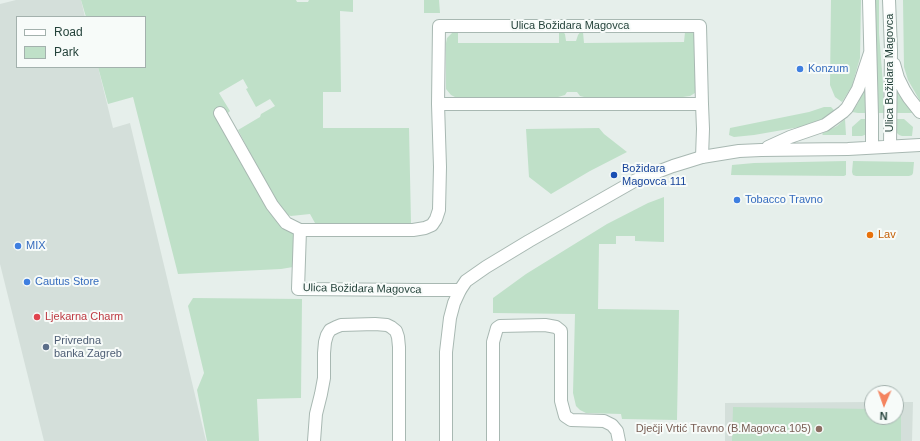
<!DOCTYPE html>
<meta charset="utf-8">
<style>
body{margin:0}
#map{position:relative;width:920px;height:441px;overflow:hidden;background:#e6efeb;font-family:Helvetica,sans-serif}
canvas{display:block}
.legend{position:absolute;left:16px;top:16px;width:130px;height:52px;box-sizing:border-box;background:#f7fbf9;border:1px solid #a3b1ad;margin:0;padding:5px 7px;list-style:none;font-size:12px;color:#24423a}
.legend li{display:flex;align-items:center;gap:8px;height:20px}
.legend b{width:20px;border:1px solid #a3b1ad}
.north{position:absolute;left:864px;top:385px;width:40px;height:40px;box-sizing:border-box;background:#f7fbf9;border:1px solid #a3b1ad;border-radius:50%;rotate:182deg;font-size:11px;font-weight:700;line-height:16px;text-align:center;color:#24423a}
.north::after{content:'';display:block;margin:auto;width:14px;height:18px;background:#f4845f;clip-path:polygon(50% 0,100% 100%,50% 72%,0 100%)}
</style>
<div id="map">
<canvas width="920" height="441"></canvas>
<ul class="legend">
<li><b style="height:5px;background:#fff"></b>Road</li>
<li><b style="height:11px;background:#bfe0c8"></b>Park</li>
</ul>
<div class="north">N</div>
</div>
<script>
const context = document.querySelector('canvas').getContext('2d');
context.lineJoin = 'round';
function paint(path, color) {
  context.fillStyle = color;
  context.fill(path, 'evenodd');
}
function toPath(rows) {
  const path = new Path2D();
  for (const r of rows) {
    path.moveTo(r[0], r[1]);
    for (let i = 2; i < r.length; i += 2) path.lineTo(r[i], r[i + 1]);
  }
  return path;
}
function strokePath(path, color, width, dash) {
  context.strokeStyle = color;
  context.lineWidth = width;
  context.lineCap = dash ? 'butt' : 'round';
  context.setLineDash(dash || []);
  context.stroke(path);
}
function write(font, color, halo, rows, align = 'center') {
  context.font = font + ' Helvetica,sans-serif';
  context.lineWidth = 4;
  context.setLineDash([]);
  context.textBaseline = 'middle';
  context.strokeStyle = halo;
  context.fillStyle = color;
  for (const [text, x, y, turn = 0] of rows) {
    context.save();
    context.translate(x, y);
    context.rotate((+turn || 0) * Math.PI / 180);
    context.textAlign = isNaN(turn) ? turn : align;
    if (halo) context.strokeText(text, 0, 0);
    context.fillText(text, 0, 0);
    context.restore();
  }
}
const built = toPath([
 [16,0,81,0,85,17,17,17,17,67,98,67,113,128,130,123,206,441,44,441,0,264,0,4],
 [872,402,872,417,896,417,896,402,913,402,912,441,725,441,725,403]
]);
const green = toPath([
 [81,0,296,0,297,2,308,2,309,0,353,0,353,12,340,11,341,92,323,92,323,128,409,128,411,223,322,224,315,223,310,214,291,216,284,214,276,202,238,130,260,117,261,114,275,106,270,99,256,107,246,89,248,88,243,79,219,93,230,111,228,113,225,109,216,114,285,228,294,234,295,237,293,267,281,269,178,274,133,97,108,104,98,67,145,67,145,17,86,17],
 [424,0,439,0,440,13,424,13],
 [831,0,861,0,860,58,852,86,842,102,835,97,830,85],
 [875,0,879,0,879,33,883,84,884,113,877,113],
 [903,0,920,0,920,101,908,80,904,67],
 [581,31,583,32,584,43,684,42,685,32,688,31,692,32,695,35,697,89,695,93,690,96,683,97,584,97,580,96,577,92,567,92,565,95,558,97,457,98,451,95,446,89,446,43,447,38,453,32,457,32,458,33,458,43,559,43,559,33,560,32,563,32,565,34,566,41,576,41,578,35],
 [897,85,915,111,912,113,897,113],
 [866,87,867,113,858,113,852,112,858,103,864,89],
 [824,107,831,107,836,112,822,121,800,127,754,135,734,137,729,135,730,128,809,112],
 [845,119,846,135,823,135,822,134,823,133,837,126],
 [861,119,868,119,867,134,862,136,852,136,852,127],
 [896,119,904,119,913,127,912,136,902,136,899,135,897,133,896,131],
 [599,128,604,134,627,152,590,171,551,194,529,177,526,129],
 [846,161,846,175,844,176,731,175,732,165,754,163],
 [853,161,914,162,913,173,912,175,909,176,856,176,853,175,852,172],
 [664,197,664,242,635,241,635,236,616,236,616,244,599,244,598,309,679,310,677,420,622,419,621,414,586,413,580,410,576,406,573,393,575,314,493,313,493,298,526,274,607,224,648,203],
 [193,298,302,299,301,398,257,399,259,441,207,441,197,390,204,373,188,306],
 [733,407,872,409,872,417,896,417,896,409,901,409,901,441,732,441]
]);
const minor = toPath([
 [438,104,440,167,439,210,436,219,432,225,425,228,413,230,300,230,298,289,419,290,460,290],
 [220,113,272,205,286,223,300,230],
 [702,157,703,129,702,104,700,26,439,26,438,104,702,104],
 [314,441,316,414,321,394,324,378,324,353,325,342,327,335,330,330,336,327,341,325,375,324,387,325,391,327,396,331,398,337,399,347,399,441],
 [493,441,493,342,497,328,500,326,545,325,556,327,561,331,561,401,565,416,571,420,604,421,612,425,617,431,619,441]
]);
const tertiary = toPath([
 [869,0,872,116,872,147],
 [889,0,891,50,890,146],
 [894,64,898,78,904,90,909,98,920,112],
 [768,147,790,137,825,125,843,112,847,108,858,89,870,53],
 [446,441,446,352,450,318,454,303,460,290,466,281,486,267,529,241,636,180,673,166,686,162,702,157,739,151,761,150,848,149,920,145]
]);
const markers = [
 [800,69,4,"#3f7fe0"],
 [614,175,4,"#1a4fb4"],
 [737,200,4,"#3f7fe0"],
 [870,235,4,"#e8710a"],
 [18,246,4,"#3f7fe0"],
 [27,282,4,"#3f7fe0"],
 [37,317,4,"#e0444e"],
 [46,347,4,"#5c6f8a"],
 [819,429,4,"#8d6e63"]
];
const streetNames = [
 ["Ulica Božidara Magovca",570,26],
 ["Ulica Božidara Magovca",890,73,-90],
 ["Ulica Božidara Magovca",362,289,1]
];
const shopNames = [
 ["Konzum",808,69],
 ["Tobacco Travno",745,200],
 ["MIX",26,246],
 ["Cautus Store",35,282]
];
const transitNames = [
 ["Božidara",622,169],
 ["Magovca 111",622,182]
];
const foodNames = [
 ["Lav",878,235]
];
const healthNames = [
 ["Ljekarna Charm",45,317]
];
const serviceNames = [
 ["Privredna",54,341],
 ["banka Zagreb",54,354]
];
const educationNames = [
 ["Dječji Vrtić Travno (B.Magovca 105)",811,429]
];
paint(built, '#d4dfda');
paint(green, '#bfe0c8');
strokePath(minor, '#a8b8b2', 14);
strokePath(tertiary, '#a8b8b2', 14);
strokePath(minor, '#fff', 12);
strokePath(tertiary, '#fff', 12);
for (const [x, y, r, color] of markers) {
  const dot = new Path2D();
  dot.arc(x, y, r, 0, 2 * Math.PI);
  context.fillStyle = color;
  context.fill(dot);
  strokePath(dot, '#f7fbf9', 1.5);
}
write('11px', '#24423a', '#f7fbf9', streetNames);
write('11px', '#366cbe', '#f7fbf9', shopNames, 'left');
write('11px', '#164399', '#f7fbf9', transitNames, 'left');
write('11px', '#c56008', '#f7fbf9', foodNames, 'left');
write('11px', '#be3a42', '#f7fbf9', healthNames, 'left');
write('11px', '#4e5e75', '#f7fbf9', serviceNames, 'left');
write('11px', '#785e54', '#f7fbf9', educationNames, 'right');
</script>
